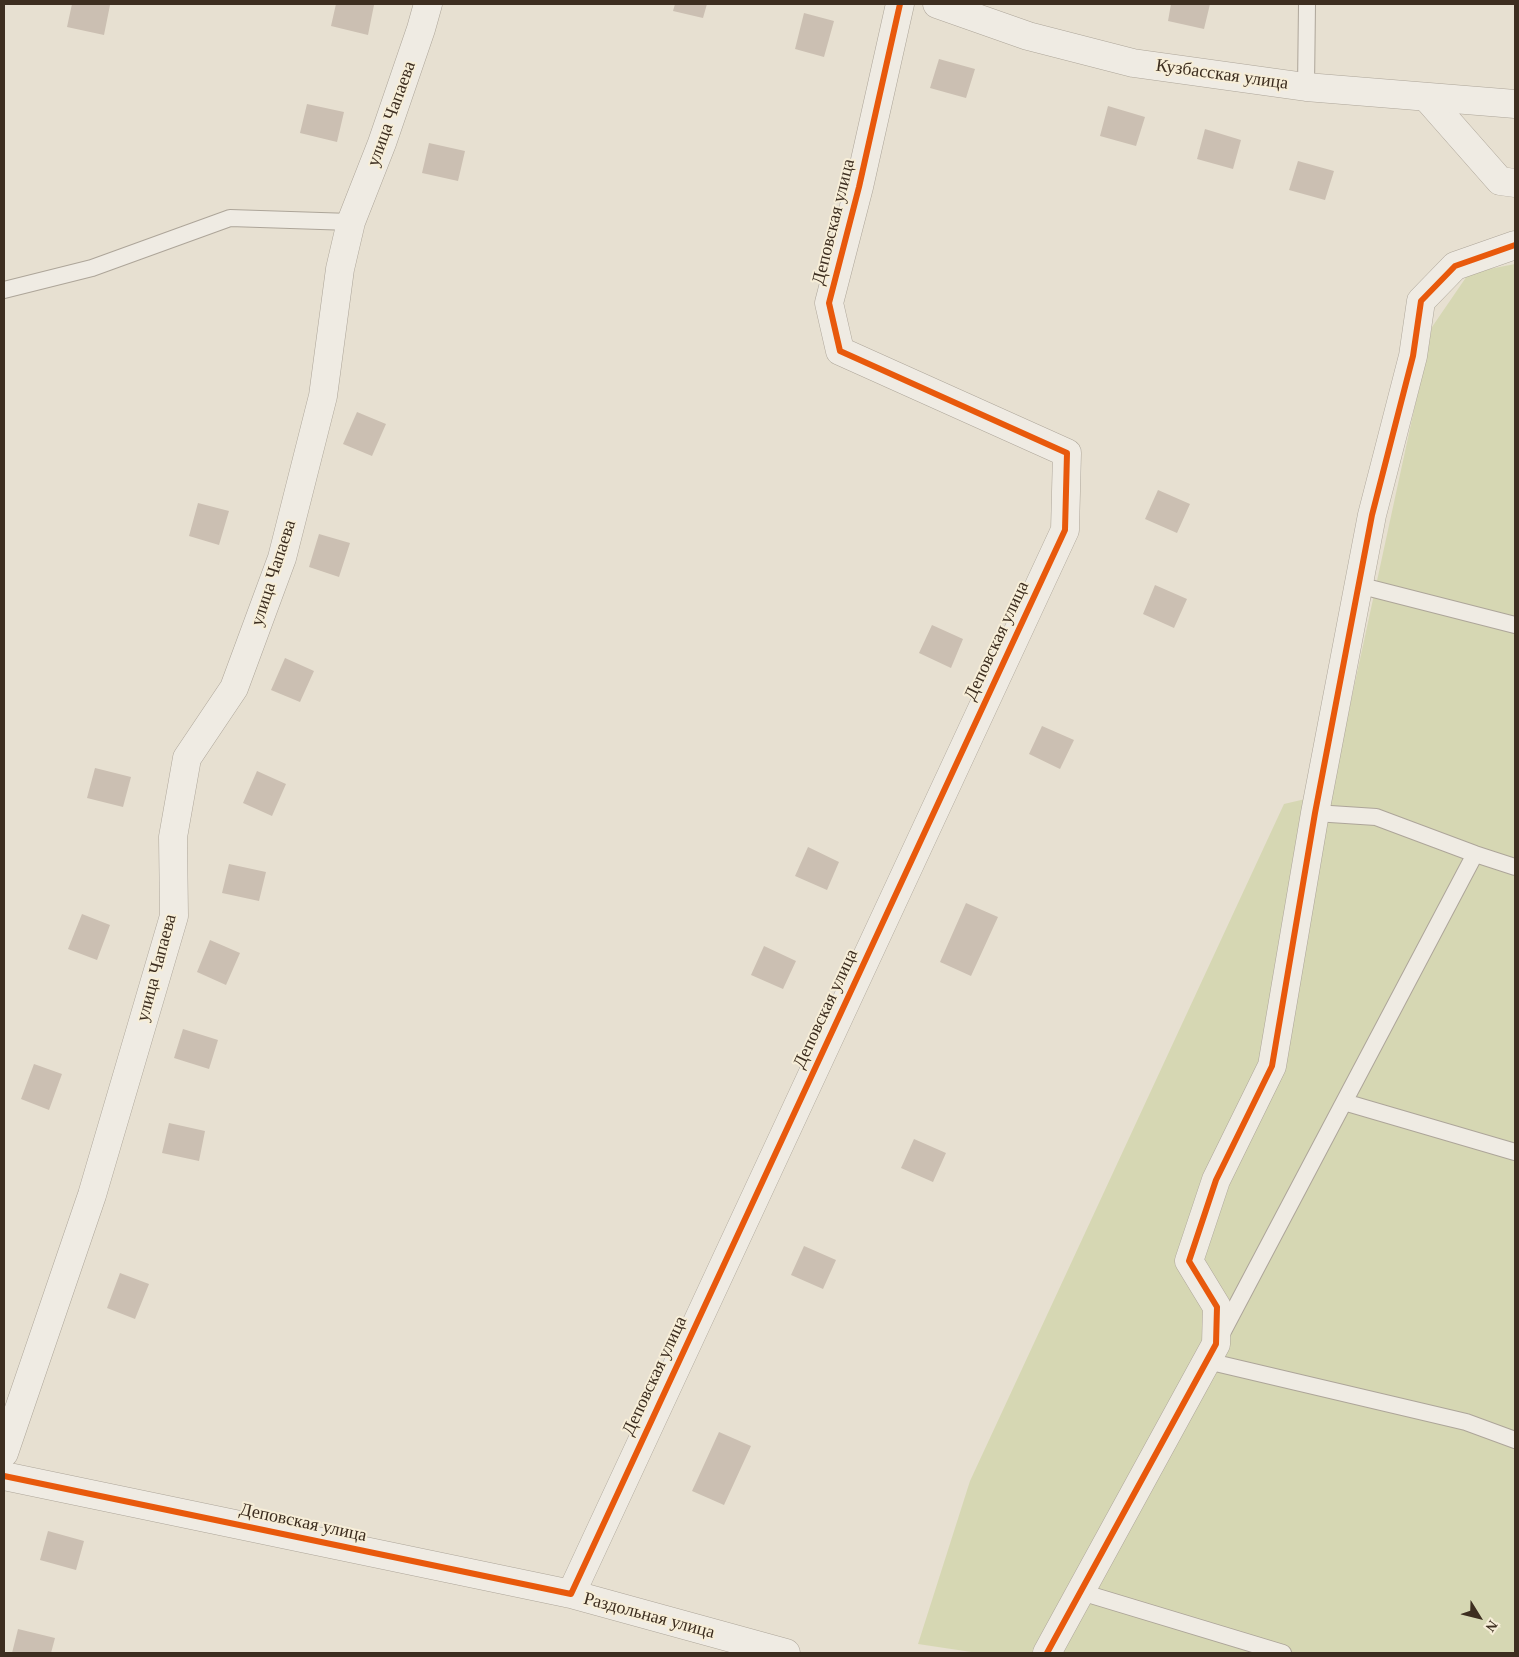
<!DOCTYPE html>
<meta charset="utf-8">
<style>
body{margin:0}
#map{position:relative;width:1519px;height:1657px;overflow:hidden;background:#e7e0d1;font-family:"Times New Roman",serif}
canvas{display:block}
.frame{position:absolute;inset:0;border:5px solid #3d2e20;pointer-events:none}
.north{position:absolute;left:1454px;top:1592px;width:50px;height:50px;-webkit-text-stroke:4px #f7eed8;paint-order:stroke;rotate:126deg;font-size:14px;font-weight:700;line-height:20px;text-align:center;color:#3d2e20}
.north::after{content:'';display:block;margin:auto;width:18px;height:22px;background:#3d2e20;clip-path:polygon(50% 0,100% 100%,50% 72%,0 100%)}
</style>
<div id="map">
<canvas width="1519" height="1657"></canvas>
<div class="frame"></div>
<div class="north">N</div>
</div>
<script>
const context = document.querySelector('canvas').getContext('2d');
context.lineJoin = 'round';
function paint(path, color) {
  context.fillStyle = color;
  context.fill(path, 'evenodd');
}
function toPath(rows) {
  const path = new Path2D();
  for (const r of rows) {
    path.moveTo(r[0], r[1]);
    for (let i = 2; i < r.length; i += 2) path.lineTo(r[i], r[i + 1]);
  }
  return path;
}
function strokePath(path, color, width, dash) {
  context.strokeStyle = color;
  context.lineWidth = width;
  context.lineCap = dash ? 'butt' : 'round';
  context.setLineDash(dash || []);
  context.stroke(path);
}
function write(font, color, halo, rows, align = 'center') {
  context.font = font + ' "Times New Roman",serif';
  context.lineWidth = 4;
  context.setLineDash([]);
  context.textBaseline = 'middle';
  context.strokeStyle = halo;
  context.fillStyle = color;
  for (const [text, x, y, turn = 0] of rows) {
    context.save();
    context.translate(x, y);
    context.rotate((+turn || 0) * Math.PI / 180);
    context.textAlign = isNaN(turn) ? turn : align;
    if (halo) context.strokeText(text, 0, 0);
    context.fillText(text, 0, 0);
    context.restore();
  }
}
const green = toPath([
 [1515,264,1515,1653,978,1653,918,1644,970,1481,1284,804,1331,793,1432,327,1469,273]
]);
const building = toPath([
 [72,4,103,4,110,5,104,35,67,27],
 [336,4,374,5,368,35,331,26],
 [675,4,707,4,703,18,673,11],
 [1171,4,1210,4,1204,29,1168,21],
 [804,13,834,21,824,57,795,49],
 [939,59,975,69,966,98,930,88],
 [307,104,344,112,337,142,300,133],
 [1108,106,1145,117,1136,146,1100,136],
 [1205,129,1241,140,1233,169,1197,159],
 [429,143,465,151,458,181,422,173],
 [1298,161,1334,171,1325,200,1289,190],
 [357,412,386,424,372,456,343,444],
 [1158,490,1190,504,1177,533,1145,519],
 [198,503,229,511,219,545,189,536],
 [319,534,350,543,339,577,309,567],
 [1155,585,1187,599,1174,628,1143,614],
 [932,625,963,639,951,668,919,653],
 [285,658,314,671,300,702,271,690],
 [1042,726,1074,740,1060,769,1029,754],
 [95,768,131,777,123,807,87,798],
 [257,771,286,784,272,816,243,803],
 [808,847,839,862,827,890,795,876],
 [229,864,266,872,259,901,222,893],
 [966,903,998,917,971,976,940,962],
 [82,914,110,925,97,960,68,949],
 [210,940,240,953,226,985,197,972],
 [764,946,796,961,783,989,751,975],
 [183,1029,218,1040,209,1069,174,1058],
 [34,1064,62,1074,49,1110,21,1099],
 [169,1123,205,1131,199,1161,162,1153],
 [914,1139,946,1153,933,1182,901,1168],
 [804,1246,836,1260,823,1289,791,1275],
 [120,1273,149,1284,135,1319,107,1308],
 [719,1432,751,1446,724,1505,692,1491],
 [48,1531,84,1541,76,1570,40,1560],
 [18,1629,55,1638,51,1653,12,1653]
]);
const service = toPath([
 [1306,87,1307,4],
 [4,290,92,268,230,218,351,222],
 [1358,585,1515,625],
 [1315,813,1376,817,1475,854,1515,867],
 [1344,1102,1515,1152],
 [1221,1335,1475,854],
 [1207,1361,1466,1422,1515,1440],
 [1081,1592,1283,1653]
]);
const minor = toPath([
 [1427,98,1500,181,1515,183],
 [4,1453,92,1195,174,916,173,837,187,758,234,688,282,558,323,396,340,269,351,222,382,143,421,29,428,4],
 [4,1476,571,1594,1065,530,1067,453,840,351,829,303,859,187,900,4],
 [571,1594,786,1653],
 [1047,1653,1216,1344,1217,1307,1189,1261,1216,1180,1272,1066,1315,813,1372,515,1413,356,1421,301,1455,266,1515,245]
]);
const tertiary = toPath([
 [937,4,1028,36,1133,63,1306,87,1515,104]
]);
const cycleway = toPath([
 [4,1476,571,1594,1065,530,1067,453,840,351,829,303,859,187,900,4],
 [1047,1653,1216,1344,1217,1307,1189,1261,1216,1180,1272,1066,1315,813,1372,515,1413,356,1421,301,1455,266,1515,245]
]);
const streetNames = [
 ["Кузбасская улица",1222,75,8],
 ["улица Чапаева",392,114,-70],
 ["Деповская улица",834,222,-76],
 ["улица Чапаева",274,573,-72],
 ["Деповская улица",997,641,-65],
 ["улица Чапаева",157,968,-75],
 ["Деповская улица",826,1009,-65],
 ["Деповская улица",655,1376,-65],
 ["Деповская улица",303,1523,12],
 ["Раздольная улица",649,1616,15]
];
paint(green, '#d6d7b3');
paint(building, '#cbbfb2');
strokePath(service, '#ada599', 18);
strokePath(minor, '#ada599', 29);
strokePath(tertiary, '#ada599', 29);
strokePath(service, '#efebe3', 16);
strokePath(minor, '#efebe3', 28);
strokePath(tertiary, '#efebe3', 28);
strokePath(cycleway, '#e8590c', 6);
write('18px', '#3d2e20', '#f7eed8', streetNames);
</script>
